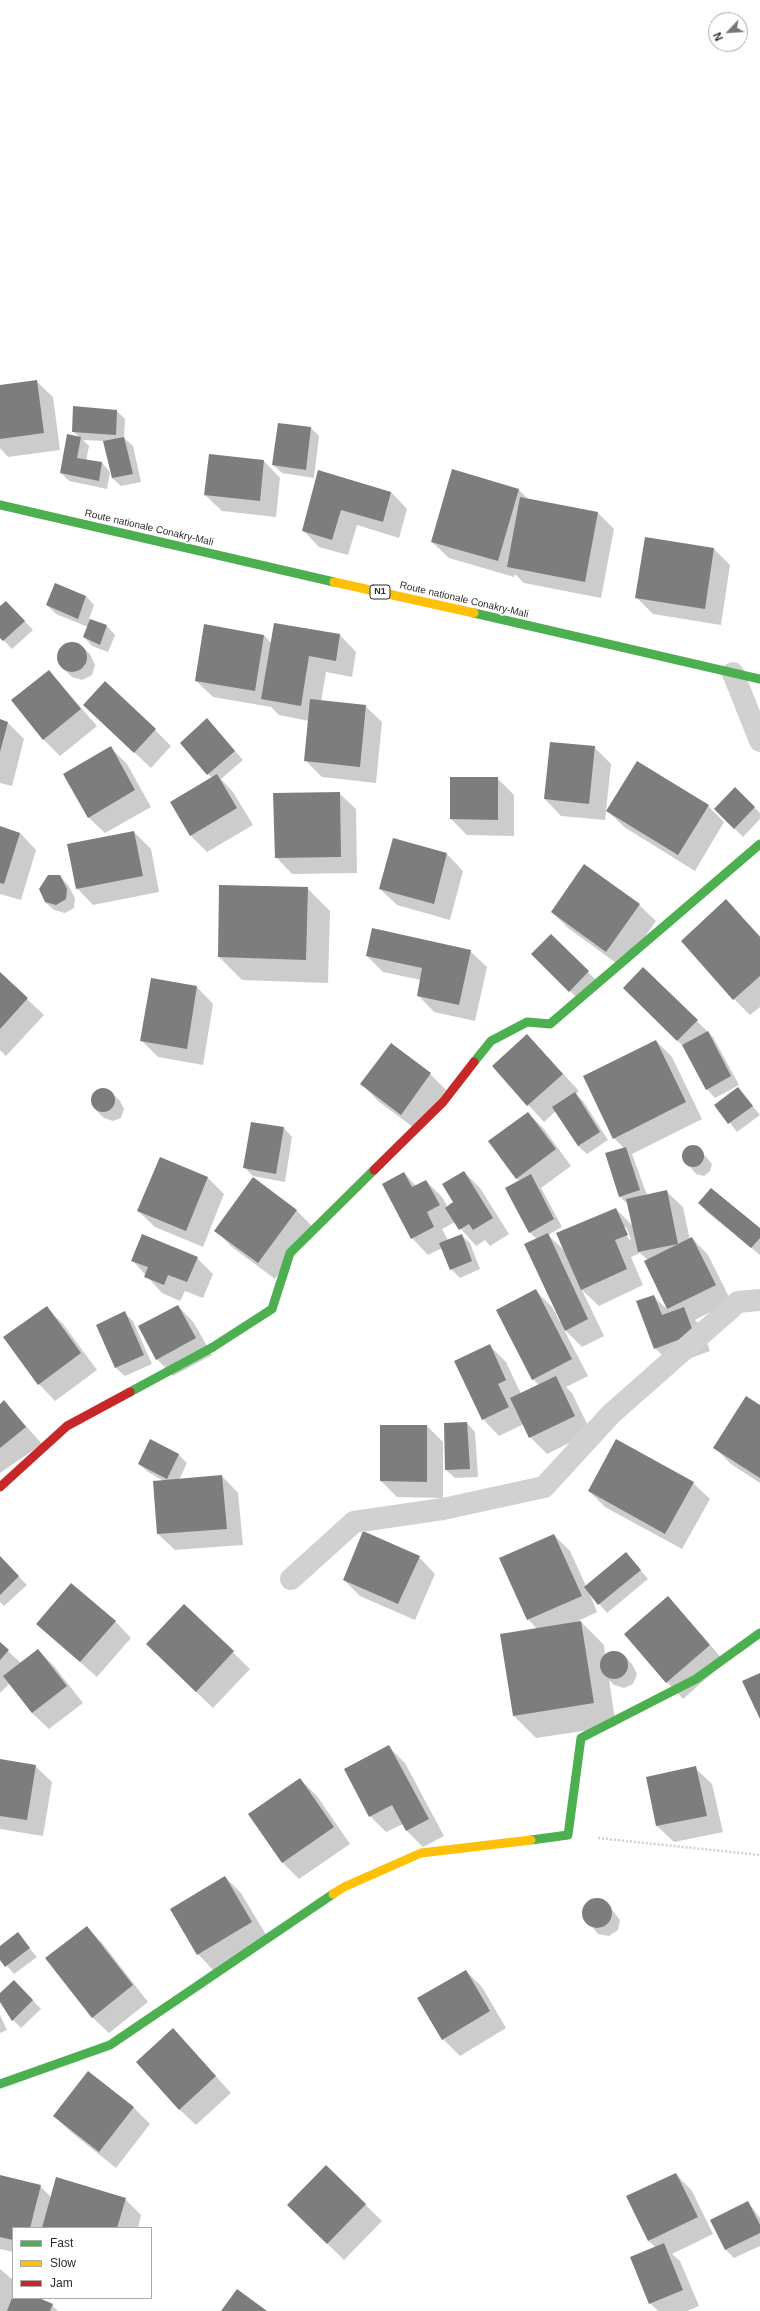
<!DOCTYPE html>
<style>
body{margin:0}
#map{position:relative;width:760px;height:2311px;overflow:hidden;background:#fff;font-family:Helvetica,sans-serif}
canvas{display:block}
.legend{position:absolute;left:12px;top:2227px;width:140px;height:72px;box-sizing:border-box;background:#fff;border:1px solid #ababab;margin:0;padding:5px 7px;list-style:none;font-size:12px;color:#2c2c2c}
.legend li{display:flex;align-items:center;gap:8px;height:20px}
.legend b{width:20px;border:1px solid #ababab}
.north{position:absolute;left:708px;top:12px;width:40px;height:40px;box-sizing:border-box;background:#fff;border:1px solid #ababab;border-radius:50%;rotate:245deg;font-size:11px;font-weight:700;line-height:16px;text-align:center;color:#2c2c2c}
.north::after{content:'';display:block;margin:auto;width:14px;height:18px;background:#767676;clip-path:polygon(50% 0,100% 100%,50% 72%,0 100%)}
</style>
<div id="map">
<canvas width="760" height="2311"></canvas>
<ul class="legend">
<li><b style="height:5px;background:#4caf50"></b>Fast</li>
<li><b style="height:5px;background:#ffc107"></b>Slow</li>
<li><b style="height:5px;background:#c62828"></b>Jam</li>
</ul>
<div class="north">N</div>
</div>
<script>
const context = document.querySelector('canvas').getContext('2d');
context.lineJoin = 'round';
function paint(path, color) {
  context.fillStyle = color;
  context.fill(path, 'evenodd');
}
function toPath(rows) {
  const path = new Path2D();
  for (const r of rows) {
    if (r.length === 3) {
      path.moveTo(r[0] + r[2], r[1]);
      path.arc(r[0], r[1], r[2], 0, 2 * Math.PI);
      continue;
    }
    path.moveTo(r[0], r[1]);
    for (let i = 2; i < r.length; i += 2) path.lineTo(r[i], r[i + 1]);
  }
  return path;
}
function strokePath(path, color, width, dash) {
  context.strokeStyle = color;
  context.lineWidth = width;
  context.lineCap = dash ? 'butt' : 'round';
  context.setLineDash(dash || []);
  context.stroke(path);
}
function write(font, color, halo, rows, align = 'center') {
  context.font = font + ' Helvetica,sans-serif';
  context.lineWidth = 4;
  context.setLineDash([]);
  context.textBaseline = 'middle';
  context.strokeStyle = halo;
  context.fillStyle = color;
  for (const [text, x, y, turn = 0] of rows) {
    context.save();
    context.translate(x, y);
    context.rotate((+turn || 0) * Math.PI / 180);
    context.textAlign = isNaN(turn) ? turn : align;
    if (halo) context.strokeText(text, 0, 0);
    context.fillText(text, 0, 0);
    context.restore();
  }
}
const shadow = toPath([
 [36,381,53,397,60,450,8,457,0,448,0,386],
 [117,411,125,419,124,438,133,446,141,482,121,486,112,478,104,441,83,440,89,446,86,461,102,463,110,472,107,489,69,481,61,473,79,437,73,431],
 [279,424,311,428,319,436,314,478,282,473,273,465],
 [264,461,280,478,276,517,222,511,205,495],
 [319,472,391,492,407,509,399,538,357,525,348,555,319,547,303,530],
 [519,490,529,500,598,513,614,529,601,598,524,583,515,574,514,577,449,558,432,542],
 [714,549,730,565,721,625,653,614,637,598],
 [86,596,94,605,89,619,107,626,115,635,108,652,92,646,84,637,88,627,56,614,47,605],
 [0,607,14,610,33,630,12,649,0,636],
 [264,635,271,643,340,635,356,652,352,677,326,672,321,702,365,706,382,722,376,783,322,777,305,760,309,721,279,715,271,707,213,697,196,681],
 [71,642,81,646,90,654,95,665,92,675,82,680,72,677,63,668,57,658,61,647],
 [49,671,97,726,60,756,44,740,12,700],
 [0,721,8,723,24,739,12,786,0,783],
 [101,721,155,730,171,746,151,768],
 [215,728,243,760,221,779,233,792,253,825,207,852,190,835,212,778,181,743],
 [551,743,594,747,611,764,605,820,561,816,545,799],
 [110,747,127,764,151,807,105,833,88,817],
 [497,778,514,795,514,836,467,835,451,819],
 [735,788,760,813,760,819,743,837,715,809],
 [339,793,356,809,357,873,292,874,276,857],
 [708,806,724,822,695,871,624,827,608,811],
 [0,827,20,833,36,850,21,900,0,894],
 [134,832,151,849,159,892,93,905,77,888],
 [447,854,463,871,450,920,397,905,380,889],
 [585,866,639,905,656,921,623,968,568,928,552,912],
 [60,876,68,885,75,898,74,908,65,913,54,910,45,902],
 [220,886,307,888,330,911,328,983,242,980,219,957],
 [726,901,760,936,760,1007,750,1015,734,999],
 [551,935,596,980,578,999,533,954],
 [470,951,487,967,475,1021,434,1012,418,995,421,980,383,972,367,956],
 [643,968,713,1037,739,1085,715,1098,707,1089,685,1048,624,988],
 [0,974,44,1015,6,1056,0,1050],
 [197,987,213,1004,203,1065,158,1057,141,1040],
 [527,1035,579,1091,576,1094,583,1101,608,1140,587,1154,578,1146,556,1111,544,1122,493,1066],
 [656,1041,672,1057,702,1119,632,1154,647,1195,666,1191,683,1207,690,1240,692,1238,708,1255,731,1301,695,1320,700,1325,710,1351,672,1365,655,1348,653,1296,668,1310,645,1262,648,1260,640,1253,631,1257,643,1285,599,1306,582,1290,604,1336,582,1347,563,1328,588,1376,566,1387,572,1393,591,1432,547,1454,530,1437,524,1424,499,1436,483,1419,489,1345,506,1362,521,1394,539,1385,533,1379,535,1290,552,1307,560,1322,561,1321,537,1239,529,1232,520,1181,516,1178,528,1113,544,1129,571,1166,541,1188,562,1227,548,1235,566,1252,616,1209,633,1226,629,1205,620,1197,624,1148,614,1138],
 [623,1227,626,1227,631,1239,629,1240],
 [430,1074,446,1090,417,1130,378,1101,362,1084],
 [738,1088,760,1115,737,1132,716,1105],
 [104,1089,112,1093,120,1101,124,1109,121,1118,113,1121,104,1118,95,1109,92,1100,95,1092],
 [284,1128,292,1137,285,1182,253,1176,245,1168],
 [691,1146,699,1148,712,1164,710,1171,704,1176,696,1174,683,1158,685,1151],
 [160,1158,208,1178,224,1194,203,1247,155,1227,138,1211],
 [464,1172,480,1188,509,1234,490,1246,485,1240,476,1246,455,1222,442,1229,448,1240,461,1235,470,1243,480,1269,460,1278,451,1269,442,1248,428,1255,412,1238,404,1173,416,1186,426,1181,442,1197,448,1207,455,1203],
 [253,1179,297,1211,313,1227,275,1279,232,1247,216,1231],
 [699,1203,760,1229,760,1255,707,1212],
 [197,1258,213,1274,203,1298,185,1291,180,1301,162,1293,132,1260],
 [178,1306,194,1323,212,1355,173,1376,157,1359],
 [47,1308,63,1324,97,1370,55,1401,39,1384,5,1338],
 [124,1313,133,1321,152,1364,125,1376,116,1368,97,1325],
 [4,1401,42,1444,0,1473,0,1405],
 [760,1406,760,1483,731,1464,715,1448],
 [467,1423,475,1432,478,1477,455,1478,446,1470],
 [427,1426,443,1442,443,1498,397,1497,381,1481],
 [151,1440,179,1455,187,1463,179,1480,222,1476,238,1493,243,1545,175,1550,158,1534,154,1482,164,1481,148,1472,139,1464],
 [693,1483,710,1499,682,1549,605,1507,589,1491],
 [554,1535,570,1551,586,1586,626,1553,648,1579,607,1613,589,1592,597,1612,574,1623,581,1622,604,1645,605,1655,613,1651,624,1655,632,1664,637,1674,633,1684,624,1688,614,1685,609,1680,616,1726,536,1738,513,1715,537,1629,528,1619],
 [419,1557,435,1574,415,1620,360,1596,344,1580],
 [0,1558,27,1585,4,1606,0,1602],
 [668,1597,725,1662,683,1699,667,1682],
 [184,1605,250,1669,213,1708,164,1661],
 [115,1621,131,1638,97,1677,37,1624],
 [0,1644,21,1663,38,1650,54,1666,83,1703,49,1729,32,1713,10,1683,0,1693],
 [388,1746,405,1763,444,1836,423,1847,407,1831,403,1824,386,1832,370,1816],
 [0,1760,35,1766,52,1782,43,1836,0,1829],
 [695,1768,712,1784,723,1832,674,1842,657,1826,647,1778],
 [300,1779,317,1796,350,1844,299,1879,283,1863,250,1814],
 [225,1877,241,1893,268,1938,214,1971,198,1954],
 [595,1899,606,1902,620,1920,618,1930,609,1936,598,1934,583,1915,586,1904],
 [87,1927,103,1944,148,2002,109,2033,92,2017],
 [17,1934,37,1957,14,1974,0,1958,0,1948],
 [466,1971,482,1987,506,2028,460,2056,443,2039],
 [14,1981,41,2009,21,2028,13,2020,0,2000,0,1995],
 [0,2015,7,2030,0,2033],
 [173,2029,231,2093,196,2125,179,2109],
 [133,2107,150,2124,116,2168,71,2132,54,2116],
 [326,2166,382,2221,344,2260,288,2205],
 [676,2174,692,2191,713,2234,672,2254,680,2261,699,2306,687,2311,658,2311,650,2303,656,2248,649,2241,627,2197],
 [0,2176,40,2186,51,2197,125,2199,141,2215,138,2228,13,2228,13,2252,0,2249],
 [748,2202,760,2218,760,2246,734,2258,726,2250,711,2220],
 [0,2269,13,2280,13,2298,37,2298,52,2305,58,2311,0,2311]
]);
const building = toPath([
 [37,380,44,433,0,439,0,385],
 [73,406,117,410,116,435,72,432],
 [278,423,311,427,306,470,272,465],
 [67,434,81,437,77,458,102,462,99,481,60,473],
 [124,437,133,474,112,478,103,441],
 [209,454,264,460,260,501,204,495],
 [452,469,519,489,498,561,431,542],
 [318,470,391,492,383,522,341,510,332,540,302,531],
 [520,497,598,512,585,582,507,567],
 [645,537,714,548,705,609,635,598],
 [55,583,86,596,78,619,46,605],
 [6,601,25,621,3,641,0,638,0,606],
 [90,619,107,625,100,645,83,637],
 [274,623,340,634,336,661,309,656,301,706,261,699],
 [204,624,264,635,255,691,195,681],
 [72,657,15],
 [49,670,81,709,43,740,11,700],
 [105,681,156,729,134,753,83,705],
 [310,699,366,705,360,767,304,761],
 [207,718,235,751,207,775,180,743],
 [0,719,8,722,0,752],
 [550,742,595,746,589,804,544,799],
 [111,746,135,790,88,818,63,774],
 [637,761,709,805,678,855,606,811],
 [217,774,237,808,190,836,170,802],
 [450,777,498,777,498,820,450,819],
 [735,787,755,807,734,829,714,809],
 [340,792,341,857,275,858,273,793],
 [0,826,20,833,4,884,0,883],
 [134,831,143,876,76,889,67,844],
 [393,838,447,853,434,904,379,889],
 [584,864,640,904,606,952,551,912],
 [48,875,60,875,67,889,66,899,56,905,45,902,39,889],
 [219,885,308,887,306,960,218,957],
 [726,899,760,937,760,976,733,1000,681,941],
 [372,928,471,950,459,1005,417,996,422,968,366,956],
 [551,934,589,971,569,992,531,954],
 [643,967,698,1020,677,1041,623,988],
 [0,972,28,998,0,1029],
 [151,978,197,986,187,1049,140,1041],
 [708,1031,731,1076,706,1090,682,1045],
 [527,1034,563,1074,527,1106,492,1066],
 [656,1040,686,1102,613,1139,583,1076],
 [391,1043,431,1073,401,1115,360,1084],
 [738,1087,753,1106,728,1124,714,1105],
 [103,1100,12],
 [575,1092,600,1132,578,1146,552,1107],
 [528,1112,556,1149,516,1179,488,1141],
 [251,1122,284,1127,276,1174,243,1168],
 [693,1156,11],
 [626,1147,640,1190,619,1197,605,1153],
 [160,1157,208,1177,186,1231,137,1211],
 [464,1171,493,1218,473,1230,469,1224,459,1230,445,1208,453,1202,442,1184],
 [404,1172,412,1187,426,1180,440,1205,427,1212,434,1227,411,1239,382,1184],
 [531,1174,554,1219,529,1233,505,1188],
 [253,1177,297,1210,258,1263,214,1231],
 [711,1188,760,1228,760,1238,751,1248,698,1203],
 [667,1190,678,1244,638,1252,626,1199],
 [616,1208,628,1235,615,1240,627,1269,581,1290,556,1233],
 [548,1233,588,1319,565,1331,524,1244],
 [142,1234,198,1257,187,1282,168,1275,164,1285,144,1277,148,1267,131,1261],
 [462,1234,472,1261,450,1270,439,1243],
 [692,1237,716,1285,667,1309,644,1261],
 [536,1289,572,1359,532,1380,496,1310],
 [654,1295,662,1315,684,1307,694,1334,654,1349,636,1301],
 [178,1305,196,1338,156,1360,138,1326],
 [47,1306,81,1353,38,1385,3,1337],
 [125,1311,144,1355,115,1368,96,1325],
 [490,1344,506,1380,498,1384,509,1407,482,1420,454,1361],
 [556,1376,575,1416,529,1438,510,1398],
 [746,1396,760,1405,760,1478,713,1448],
 [4,1400,26,1427,0,1448,0,1404],
 [467,1422,470,1469,445,1470,444,1423],
 [380,1425,427,1425,427,1482,380,1481],
 [150,1439,179,1454,167,1479,138,1464],
 [616,1439,694,1482,665,1534,588,1491],
 [222,1475,227,1529,157,1534,153,1481],
 [363,1531,420,1556,398,1604,343,1580],
 [554,1534,582,1596,527,1620,499,1558],
 [626,1552,641,1570,598,1605,584,1587],
 [0,1556,19,1576,0,1595],
 [71,1583,116,1621,80,1662,36,1624],
 [668,1596,710,1645,666,1683,624,1634],
 [184,1604,234,1651,196,1692,146,1644],
 [581,1621,594,1703,513,1716,500,1634],
 [0,1642,9,1650,0,1660],
 [38,1649,67,1686,32,1713,3,1676],
 [614,1665,14],
 [760,1673,760,1719,742,1681],
 [389,1745,429,1819,406,1831,392,1805,369,1817,344,1769],
 [0,1759,36,1765,27,1820,0,1816],
 [696,1766,707,1816,656,1826,646,1777],
 [300,1778,334,1827,282,1863,248,1814],
 [225,1876,252,1922,197,1955,170,1909],
 [597,1913,15],
 [87,1926,133,1985,92,2018,45,1958],
 [18,1932,30,1948,5,1967,0,1960,0,1946],
 [466,1970,490,2011,442,2040,417,1998],
 [14,1980,33,2000,12,2021,0,2002,0,1993],
 [173,2028,216,2076,179,2110,136,2062],
 [88,2071,134,2107,99,2152,53,2116],
 [326,2165,366,2204,327,2244,287,2205],
 [676,2173,698,2217,648,2241,626,2196],
 [0,2175,41,2185,30,2228,13,2228,13,2240,0,2237],
 [56,2177,126,2198,117,2228,42,2228],
 [748,2201,760,2225,760,2233,725,2250,710,2220],
 [664,2243,683,2290,649,2304,630,2257],
 [237,2289,267,2311,221,2311],
 [12,2298,39,2298,53,2304,50,2311,7,2311]
]);
const path = toPath([
 [598,1838,760,1855]
]);
const street = toPath([
 [733,673,760,741],
 [291,1579,354,1522,443,1509,544,1487,611,1414,738,1302,760,1300]
]);
const fast = toPath([
 [0,505,334,582],
 [474,613,760,679],
 [474,1062,491,1041,527,1022,550,1024,760,844],
 [130,1392,213,1347,272,1309,290,1253,374,1170],
 [531,1840,568,1835,581,1738,696,1679,760,1633],
 [0,2084,110,2045,333,1894]
]);
const slow = toPath([
 [334,582,474,613],
 [333,1894,344,1887,421,1853,531,1840]
]);
const jam = toPath([
 [374,1170,443,1102,474,1062],
 [0,1487,67,1426,130,1392]
]);
const shields = [
 [380,592,20]
];
const shieldNames = [
 ["N1",380,592]
];
const streetNames = [
 ["Route nationale Conakry-Mali",149,528,13],
 ["Route nationale Conakry-Mali",464,600,13]
];
paint(shadow, '#0003');
paint(building, '#7d7d7d');
strokePath(path, '#d1d1d1', 2.5, [2, 2]);
strokePath(street, '#d1d1d1', 22);
strokePath(fast, '#4caf50', 9);
strokePath(slow, '#ffc107', 9);
strokePath(jam, '#c62828', 9);
for (const [x, y, w] of shields) {
  const box = new Path2D();
  box.roundRect(x - w / 2, y - 7, w, 14, 3);
  context.fillStyle = '#fff';
  context.fill(box);
  strokePath(box, '#2c2c2c', 1);
}
write('bold 9px', '#2c2c2c', null, shieldNames);
write('10px', '#2c2c2c', '#fff', streetNames);
</script>
